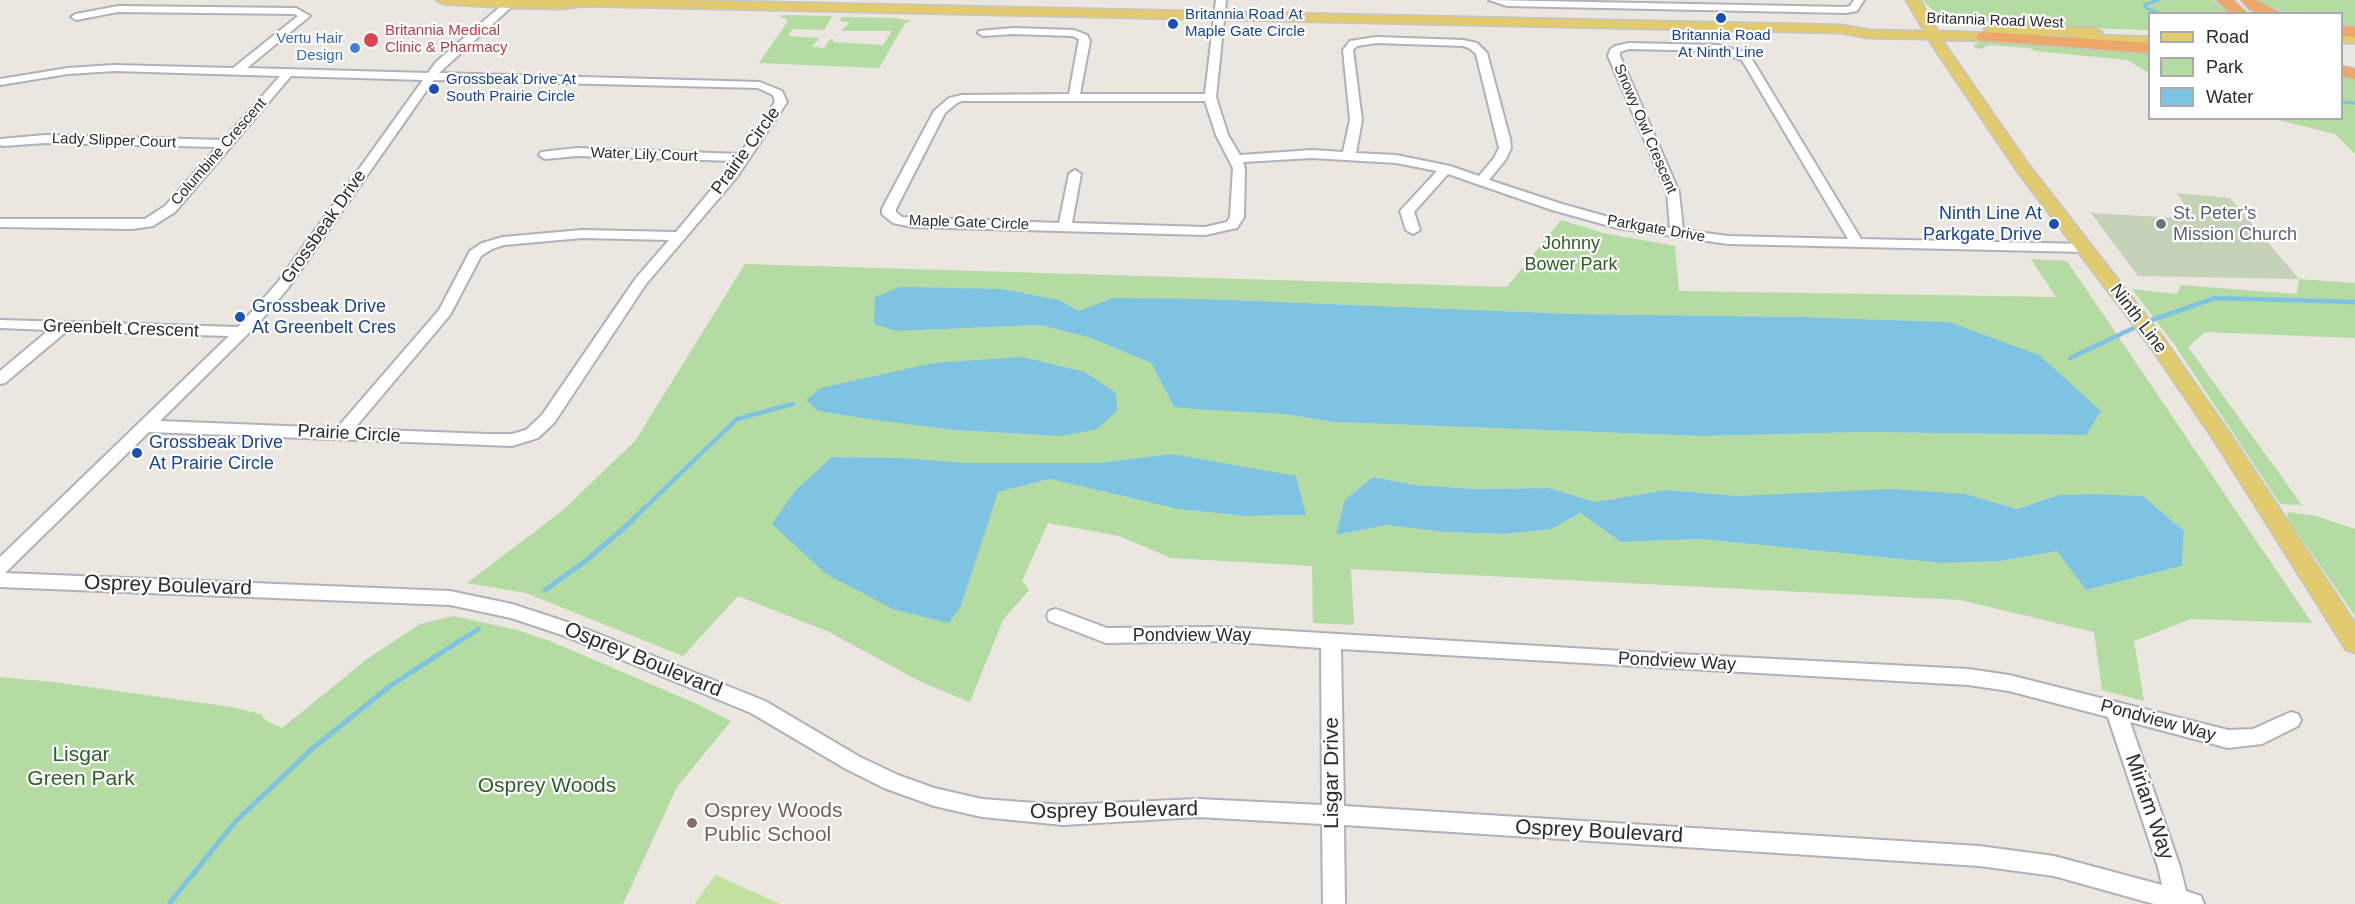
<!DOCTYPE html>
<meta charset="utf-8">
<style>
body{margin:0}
#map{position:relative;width:2355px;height:904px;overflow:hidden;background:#ebe6df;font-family:Helvetica,sans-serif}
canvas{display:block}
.legend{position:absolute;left:2148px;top:12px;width:195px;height:108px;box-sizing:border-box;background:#fff;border:2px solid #aaa;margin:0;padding:8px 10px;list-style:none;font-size:18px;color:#2b2b2b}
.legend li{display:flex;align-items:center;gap:12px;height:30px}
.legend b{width:30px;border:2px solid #aaa}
</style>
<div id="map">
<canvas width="2355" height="904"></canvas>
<ul class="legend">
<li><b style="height:8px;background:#e1cb6e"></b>Road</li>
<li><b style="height:16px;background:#b3dba2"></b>Park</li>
<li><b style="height:16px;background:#7ec3e1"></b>Water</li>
</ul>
</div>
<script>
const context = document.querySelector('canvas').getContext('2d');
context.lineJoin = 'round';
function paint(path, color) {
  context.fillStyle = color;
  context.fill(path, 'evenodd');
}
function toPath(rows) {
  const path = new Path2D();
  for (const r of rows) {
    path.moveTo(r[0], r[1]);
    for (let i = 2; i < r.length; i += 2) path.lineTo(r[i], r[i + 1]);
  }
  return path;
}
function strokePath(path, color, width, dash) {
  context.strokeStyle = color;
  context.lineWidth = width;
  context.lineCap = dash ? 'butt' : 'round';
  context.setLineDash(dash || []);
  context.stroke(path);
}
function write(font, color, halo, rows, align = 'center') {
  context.font = font + ' Helvetica,sans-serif';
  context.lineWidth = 4.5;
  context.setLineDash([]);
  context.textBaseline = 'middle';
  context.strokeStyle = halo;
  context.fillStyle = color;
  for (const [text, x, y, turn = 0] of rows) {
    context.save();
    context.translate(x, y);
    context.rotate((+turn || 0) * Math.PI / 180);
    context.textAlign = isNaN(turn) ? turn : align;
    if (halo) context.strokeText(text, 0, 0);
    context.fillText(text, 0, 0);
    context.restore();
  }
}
const green = toPath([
 [1922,0,2214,0,2231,13,2150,14,2149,30,1964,24,1943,19],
 [2257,0,2355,0,2355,30,2342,29,2342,14,2285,13],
 [782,15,832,16,824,30,793,29,788,36,819,38,812,47,824,48,830,39,834,39,833,42,883,45,892,31,841,31,850,22,839,21,842,17,895,18,911,21,905,23,879,68,759,63,788,21,786,20,786,18,781,18],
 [1981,41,2149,52,2149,73,2127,60,2035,51,2029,48,1988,45,1981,49,1975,48,1974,45],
 [2342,74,2355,77,2355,154,2335,134,2275,119,2342,118],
 [1561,220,1603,233,1675,246,1679,291,2056,297,2031,259,2067,261,2312,623,2191,619,2134,641,2144,701,2102,690,2094,632,1960,600,1351,569,1354,625,1313,623,1312,566,1171,558,1119,536,1048,523,1022,581,1029,590,1003,620,970,702,921,682,829,632,738,596,683,656,526,593,467,583,562,511,635,441,745,264,1507,287],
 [1207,299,1574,314,1802,317,1949,322,2086,435,1864,432,1703,436,1333,422,1284,414,1174,407,1151,363,1091,338,1041,325,896,331,1059,300,1079,311],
 [818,411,1061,436,953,430],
 [1172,454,1306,515,1246,516,1178,509,1050,479,997,492,961,606,832,457,903,458,968,463,1098,463],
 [1373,477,1415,485,1476,489,1549,488,1595,502,1666,490,1740,496,1965,494,2018,509,2058,495,2094,494,2143,496,2184,532,2182,566,2086,590,2058,551,2000,561,1941,563,1701,539,1621,542,1580,513,1552,529,1505,534,1445,532,1386,525,1336,535],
 [2299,279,2355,283,2355,338,2205,332,2188,347,2302,505,2280,504,2176,347,2132,289,2177,294,2181,285,2297,294],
 [2287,512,2316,516,2355,529,2355,616,2288,519],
 [454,616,517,630,550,641,697,704,731,721,677,787,623,904,0,904,0,677,53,682,231,707,261,714,265,720,282,728,367,659,420,624]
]);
const cemetery = toPath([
 [2176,193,2230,198,2299,279,2138,276,2091,213,2196,219]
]);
const pitch = toPath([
 [716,875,780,904,694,904]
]);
const water = toPath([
 [900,287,1002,289,1059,300,1079,311,1113,298,1207,299,1574,314,1802,317,1949,322,2039,355,2101,411,2086,435,1864,432,1703,436,1333,422,1284,414,1194,409,1174,407,1151,363,1091,338,1041,325,896,331,874,324,875,297],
 [1022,357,1085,372,1116,393,1117,411,1097,429,1061,436,953,430,862,418,818,411,806,400,821,388,933,363],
 [1172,454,1296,476,1306,515,1246,516,1178,509,1050,479,998,492,961,606,949,623,893,609,826,574,772,524,796,490,832,457,903,458,968,463,1098,463],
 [1373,477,1415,485,1476,489,1549,488,1595,502,1666,490,1740,496,1892,489,1965,494,2018,509,2058,495,2094,494,2143,496,2184,531,2182,566,2086,590,2057,551,2000,561,1941,563,1701,539,1621,542,1580,513,1552,529,1505,534,1445,532,1386,525,1336,535,1345,500]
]);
const streamFar2 = toPath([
 [2158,0,2145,5,2146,8,2161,14],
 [2342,102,2355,103]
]);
const streamFar1 = toPath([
 [2146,322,2215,298,2355,302],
 [2070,358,2138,326],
 [631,521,737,419,793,404]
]);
const stream = toPath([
 [545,590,587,560,633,520],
 [169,904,235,822,312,749,390,686,478,629]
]);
const minor = toPath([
 [508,0,519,0,439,73,760,82,782,91,787,102,737,177,646,284,554,423,538,438,512,446,149,432,5,573,450,591,512,604,576,625,765,701,860,757,898,775,934,788,982,799,1063,805,1198,799,1322,805,1321,648,1221,641,1106,643,1049,621,1047,616,1049,611,1056,609,1107,628,1221,627,1639,652,1968,669,2009,675,2228,730,2253,729,2291,712,2298,714,2301,720,2298,726,2262,744,2228,748,2130,722,2180,867,2186,891,2201,896,2204,904,2154,904,2054,876,1979,866,1344,825,1345,904,1323,904,1322,824,1198,817,1063,825,982,817,934,806,884,788,846,769,751,713,562,635,511,618,450,605,0,587,0,557,229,336,67,331,5,383,0,384,0,371,49,330,0,328,0,320,238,327,278,282,423,80,291,76,175,212,153,226,132,229,0,227,0,219,145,219,165,206,217,147,45,143,3,146,0,145,0,139,45,135,223,140,280,76,114,71,68,74,0,85,0,79,68,68,114,65,233,68,298,16,294,14,118,12,76,20,71,17,76,14,118,6,296,8,310,16,247,68,428,73,436,62,508,0],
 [434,80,758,88,773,95,775,102,740,154,577,148,541,152,539,155,545,159,577,156,735,161,676,232,582,230,503,237,482,243,470,251,439,310,337,428,160,421,259,323,288,288,434,80],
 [582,238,669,240,636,278,542,415,526,430,512,434,488,434,354,429,450,315,481,256,492,249,504,245,582,238],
 [1341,649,1968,685,2009,691,2108,717,2158,867,2162,885,2054,856,1979,846,1344,806,1341,649],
 [1216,0,1226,0,1216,97,1228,135,1240,155,1312,150,1343,152,1350,120,1343,50,1350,41,1376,37,1463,40,1477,43,1487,53,1510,139,1511,148,1506,159,1489,180,1562,204,1623,221,1670,228,1667,192,1608,56,1610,50,1615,46,1629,43,1717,45,1744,52,1750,56,1861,239,2085,244,2092,248,2085,252,1728,244,1617,228,1552,210,1448,174,1414,212,1420,230,1413,234,1406,230,1400,211,1437,171,1396,163,1312,158,1243,162,1245,168,1244,217,1237,228,1205,235,912,227,893,223,882,214,882,209,934,111,949,98,962,95,1069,94,1079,39,1072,36,1013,34,983,36,978,33,979,31,1013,28,1074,30,1087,35,1090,41,1080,94,1205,94,1216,0],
 [1376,43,1463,46,1469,48,1476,54,1499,148,1494,158,1479,176,1450,166,1396,155,1356,153,1362,120,1353,50,1357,46,1376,43],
 [1629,49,1717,51,1742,60,1848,239,1728,236,1683,230,1679,192,1620,56,1620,52,1629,49],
 [962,101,1205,101,1216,135,1233,168,1230,217,1227,222,1205,227,1072,223,1081,174,1075,170,1069,174,1059,223,902,217,896,212,896,209,945,113,957,103,962,101],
 [1489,0,1845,7,1850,6,1854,0,1864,0,1857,11,1845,13,1507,6,1489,0]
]);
const major = toPath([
 [436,0,674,0,1841,25,1869,30,1924,31,1906,0,1920,0,1938,31,1989,33,1984,29,1991,25,2095,28,2102,32,2098,35,2150,37,2150,45,2078,43,2071,39,2075,36,2008,34,2012,37,2005,41,1942,40,2029,165,2165,340,2229,432,2355,623,2355,653,2346,650,2215,442,2151,348,2017,171,1928,39,1869,38,1841,33,583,6,562,9,510,8,443,4,436,0],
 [2342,35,2355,35,2355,43,2342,43,2342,35]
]);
const highway = toPath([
 [2217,0,2233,0,2248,14,2231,14,2217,0],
 [2241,0,2256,0,2282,14,2260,14,2249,9,2241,0],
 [2342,26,2355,27,2355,37,2342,36,2342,26],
 [1984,32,2150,43,2150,53,1978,40,1976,37,1978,34,1984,32],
 [2342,66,2355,69,2355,79,2342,76,2342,66]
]);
const markers = [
 [1721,18,6,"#1a4fb4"],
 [1173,24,6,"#1a4fb4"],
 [371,40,8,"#e0444e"],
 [355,48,6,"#3f7fe0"],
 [434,89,6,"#1a4fb4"],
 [2054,224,6,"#1a4fb4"],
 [2161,224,6,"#6b7280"],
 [240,317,6,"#1a4fb4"],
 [137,453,6,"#1a4fb4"],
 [692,823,6,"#8d6e63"]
];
const farTransitnames = [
 ["Britannia Road At",1185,15],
 ["Maple Gate Circle",1185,32],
 ["Britannia Road",1721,36,"center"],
 ["At Ninth Line",1721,53,"center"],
 ["Grossbeak Drive At",446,80],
 ["South Prairie Circle",446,97]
];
const farStreetnames = [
 ["Britannia Road West",1995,21,2],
 ["Snowy Owl Crescent",1645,129,67],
 ["Lady Slipper Court",114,141,2],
 ["Columbine Crescent",219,152,-49],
 ["Water Lily Court",644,155,2],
 ["Maple Gate Circle",969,223,2],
 ["Parkgate Drive",1656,229,10]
];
const farHealthnames = [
 ["Britannia Medical",385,31],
 ["Clinic & Pharmacy",385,48]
];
const farShopnames = [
 ["Vertu Hair",343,39],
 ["Design",343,56]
];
const streetNames = [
 ["Prairie Circle",746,151,-54],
 ["Grossbeak Drive",324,227,-55],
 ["Ninth Line",2138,319,53],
 ["Greenbelt Crescent",121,329,2],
 ["Prairie Circle",349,434,3],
 ["Pondview Way",1192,636],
 ["Pondview Way",1677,662,3],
 ["Pondview Way",2158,721,15]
];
const transitNames = [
 ["Ninth Line At",2042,214,"right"],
 ["Parkgate Drive",2042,235,"right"],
 ["Grossbeak Drive",252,307],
 ["At Greenbelt Cres",252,328],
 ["Grossbeak Drive",149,443],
 ["At Prairie Circle",149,464]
];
const worshipNames = [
 ["St. Peter’s",2173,214],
 ["Mission Church",2173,235]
];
const parkNames = [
 ["Johnny",1571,244],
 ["Bower Park",1571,265]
];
const nearStreetnames = [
 ["Osprey Boulevard",168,586,2],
 ["Osprey Boulevard",643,660,22],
 ["Lisgar Drive",1332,773,-90],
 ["Miriam Way",2149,807,71],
 ["Osprey Boulevard",1114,811,-1],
 ["Osprey Boulevard",1599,832,3]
];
const nearParknames = [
 ["Lisgar",81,755],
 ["Green Park",81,779],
 ["Osprey Woods",547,786]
];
const nearEducationnames = [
 ["Osprey Woods",704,811],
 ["Public School",704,835]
];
paint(green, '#b3dba2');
paint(cemetery, '#c4d3b8');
paint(pitch, '#c2e19f');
paint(water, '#7ec3e1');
strokePath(streamFar2, '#7ec3e1', 3);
strokePath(streamFar1, '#7ec3e1', 4.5);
strokePath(stream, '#7ec3e1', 5);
strokePath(minor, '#afb0ba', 4);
strokePath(major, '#c4c4c4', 3);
strokePath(highway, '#c4c4c4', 3);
paint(minor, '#fff');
paint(major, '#e1cb6e');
paint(highway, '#eca769');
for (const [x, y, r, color] of markers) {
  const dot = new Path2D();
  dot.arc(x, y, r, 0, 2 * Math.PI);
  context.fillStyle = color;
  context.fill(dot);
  strokePath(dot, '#fff', 2);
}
write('15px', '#164399', '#fff', farTransitnames, 'left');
write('15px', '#2b2b2b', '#fff', farStreetnames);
write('15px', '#be3a42', '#fff', farHealthnames, 'left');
write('15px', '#366cbe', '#fff', farShopnames, 'right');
write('18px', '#2b2b2b', '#fff', streetNames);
write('18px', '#164399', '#fff', transitNames, 'left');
write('18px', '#5b616d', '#fff', worshipNames, 'left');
write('18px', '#2d6023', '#fff', parkNames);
write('21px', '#2b2b2b', '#fff', nearStreetnames);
write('21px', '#2d6023', '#fff', nearParknames);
write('21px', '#785e54', '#fff', nearEducationnames, 'left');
</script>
